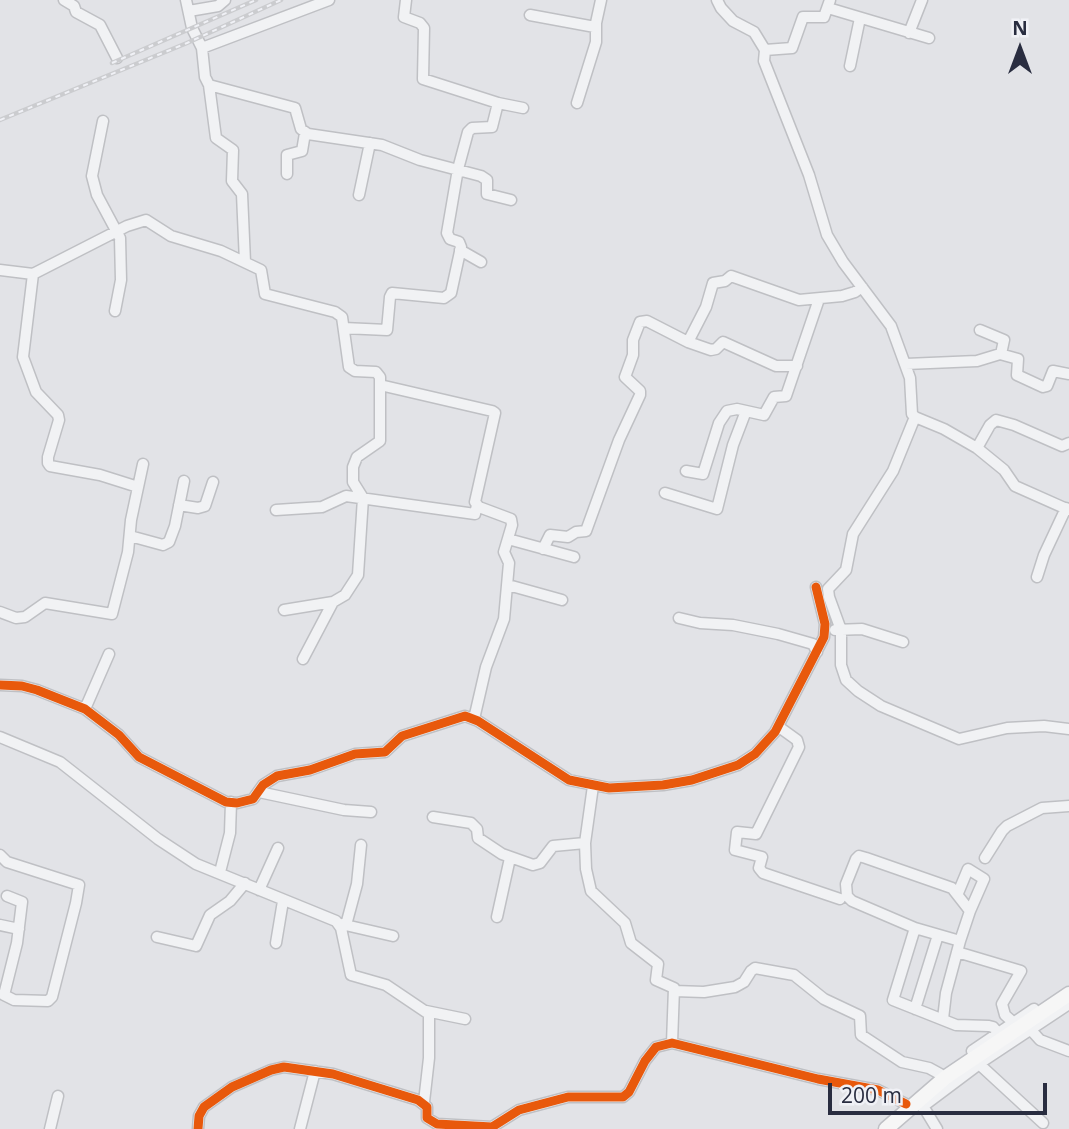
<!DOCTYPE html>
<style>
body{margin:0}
#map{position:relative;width:1069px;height:1129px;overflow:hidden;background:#e2e3e7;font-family:"Open Sans",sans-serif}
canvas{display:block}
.north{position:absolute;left:985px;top:14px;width:70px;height:70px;-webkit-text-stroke:5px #f0f1f6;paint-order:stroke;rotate:0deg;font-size:19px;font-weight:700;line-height:28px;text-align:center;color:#292d40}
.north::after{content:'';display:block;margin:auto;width:24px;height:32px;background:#292d40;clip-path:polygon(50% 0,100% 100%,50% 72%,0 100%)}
.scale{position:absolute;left:828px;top:1083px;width:219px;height:32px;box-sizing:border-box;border:4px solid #292d40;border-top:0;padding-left:9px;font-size:21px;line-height:24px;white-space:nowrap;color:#292d40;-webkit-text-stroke:5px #f0f1f6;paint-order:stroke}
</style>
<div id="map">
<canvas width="1069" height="1129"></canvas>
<div class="north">N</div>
<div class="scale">200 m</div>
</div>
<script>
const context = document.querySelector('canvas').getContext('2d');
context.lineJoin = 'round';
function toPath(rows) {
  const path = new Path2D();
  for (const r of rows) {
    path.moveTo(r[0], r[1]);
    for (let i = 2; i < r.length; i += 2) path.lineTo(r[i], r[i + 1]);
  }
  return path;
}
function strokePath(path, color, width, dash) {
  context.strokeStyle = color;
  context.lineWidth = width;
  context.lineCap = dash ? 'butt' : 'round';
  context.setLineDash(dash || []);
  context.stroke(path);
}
const minor = toPath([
 [64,0,74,6,76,12,100,25,117,58],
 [186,0,192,28,202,48,205,77,209,85,295,108,301,129,308,134,382,145,420,160,481,176,487,180,487,194,511,200],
 [406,0,404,17,420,23,424,28,423,79,498,103,523,108],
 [717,0,721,8,733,21,754,32,765,50],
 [830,0,824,17,803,17,792,48,765,50,764,61,809,175,827,235,843,262,891,326,910,378,912,414,915,417,944,429,977,448],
 [828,8,929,38],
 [189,11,218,6,225,0],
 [530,15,595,27],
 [909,33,922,0],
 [202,48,329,0],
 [850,66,860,18],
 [209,85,216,138,233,150,232,181,242,194,245,262],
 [577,103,596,42,596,23,601,0],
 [103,121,92,176,97,195,120,238,121,280,115,311],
 [287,174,287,155,302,151,305,133],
 [359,195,370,143],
 [460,250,481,262],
 [0,270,33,274,127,226,146,220,171,236,221,251,261,270,265,294,335,312,342,317,349,367,355,371,376,372,380,377,380,441,357,457,353,467,353,482,363,498,358,575,345,595,333,602,284,610],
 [33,274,23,357,36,392,58,415,59,420,48,457,48,463,50,466,100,475,138,487],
 [344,328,387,330,390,297,392,293,444,298,451,293,461,247,459,242,450,239,447,233,458,169,468,132,472,128,492,127,498,103],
 [980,330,1004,340,1001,354],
 [688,342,706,307,713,283,725,281,731,276,799,300,842,296,855,292,862,287],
 [906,364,977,361,1000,354,1018,359,1017,375,1043,387,1047,386,1053,371,1069,374],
 [380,385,492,411,495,413,475,502,479,507,511,519,512,525,504,552,509,563,504,619,486,667,474,719],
 [915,417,893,471,853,534,846,570,828,589,829,597,841,630,841,665,846,680,858,691,881,706,959,739,1007,728,1044,726,1069,729],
 [1069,443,1062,446,1014,425,996,420,990,425,977,448,1004,470,1015,486,1069,510],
 [686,471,703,474,719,423,727,411,737,409,764,415,774,397,786,396,819,299],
 [665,493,717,509,733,445,746,411],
 [179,505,198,508,205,506,213,482],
 [276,510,322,507,346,496,475,514,477,505],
 [130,536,163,545,169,542,175,526,184,481],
 [508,539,574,557],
 [543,549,550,535,568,537,576,532,586,531,619,440,640,395,640,391,625,377,633,355,633,340,640,322,647,321,688,342,711,350,716,349,723,342,776,366,797,366],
 [1037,577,1044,555,1066,508],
 [508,585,562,600],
 [0,612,16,618,25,617,45,603,112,614,128,552,131,520,143,464],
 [679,618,700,623,733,625,778,634,813,644,817,652],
 [835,630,862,629,903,642],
 [303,659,333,602],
 [0,685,22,686,37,690,85,709,119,735,139,757,226,802,237,803,253,799,263,785,277,776,310,770,355,754,385,752,402,736,465,716,478,721,569,780,609,788,663,785,692,780,738,765,755,754,775,732,824,637,825,624,816,587],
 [85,709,109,654],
 [779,727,797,740,799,747,756,834,737,832,735,850,762,857,759,868,763,873,840,899],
 [0,737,60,762,158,839,196,864,336,921,341,928,351,975,386,985,429,1014,429,1058,424,1102],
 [593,786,585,843,586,869,591,891,625,923,631,943,658,964,656,980,674,988,672,1043],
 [259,792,344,810,371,812],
 [433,817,471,823,477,829,478,838,502,854,533,865,540,863,553,846,585,843],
 [0,855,7,862,79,885,76,903,52,997,48,1001,14,1000,4,995,17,943,22,902,7,896],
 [985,858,1002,831,1007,826,1042,808,1069,806],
 [220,872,230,833,231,802],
 [259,890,278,848],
 [958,893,968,869,984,879,970,911],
 [497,917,510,858],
 [341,924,393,936],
 [0,925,19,929],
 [346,925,357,884,361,845],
 [915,928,893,1000,956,1025,989,1026,993,1027,998,1033],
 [157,937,196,946,210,915,230,901,245,883],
 [276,943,283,901],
 [957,952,1021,971,1002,1004,1005,1015,1014,1023],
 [674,991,704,992,735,987,744,982,751,971,755,968,794,975,824,999,860,1016,861,1035,902,1062,929,1068,940,1074],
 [915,1009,938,935],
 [426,1011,465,1019],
 [943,1019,946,993,960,941,915,928,852,901,847,896,846,884,856,859,859,856,866,858,952,888,970,911,960,941],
 [1031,1030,1040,1040,1069,1051],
 [972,1051,1034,1009],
 [979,1064,1043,1123],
 [923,1106,937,1129],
 [922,1107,986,1059,1069,1004],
 [50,1129,58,1096],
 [198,1129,199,1116,204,1107,232,1087,271,1070,284,1067,333,1074,418,1100,427,1107,427,1118,437,1124,492,1127,519,1110,568,1097,623,1097,629,1092,645,1061,656,1047,672,1043,818,1079,878,1090,906,1104],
 [300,1129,315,1071]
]);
const major = toPath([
 [886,1129,946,1077,1069,994]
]);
const rail = toPath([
 [112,63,256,0],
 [0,120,187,43,281,0]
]);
const cycleway = toPath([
 [0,685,22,686,37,690,85,709,119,735,139,757,226,802,237,803,253,799,263,785,277,776,310,770,355,754,385,752,402,736,465,716,478,721,569,780,609,788,663,785,692,780,738,765,755,754,775,732,824,637,825,624,816,587],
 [198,1129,199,1116,204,1107,232,1087,271,1070,284,1067,333,1074,418,1100,427,1107,427,1118,437,1124,492,1127,519,1110,568,1097,623,1097,629,1092,645,1061,656,1047,672,1043,818,1079,878,1090,906,1104]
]);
strokePath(minor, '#bfc0c4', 13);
strokePath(major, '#bfc0c5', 17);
strokePath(minor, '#f1f2f4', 10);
strokePath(major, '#f6f6f6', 14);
strokePath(rail, '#cbcccf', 4.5);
strokePath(rail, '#f0f1f6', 2, [5]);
strokePath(cycleway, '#e8590c', 9);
</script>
